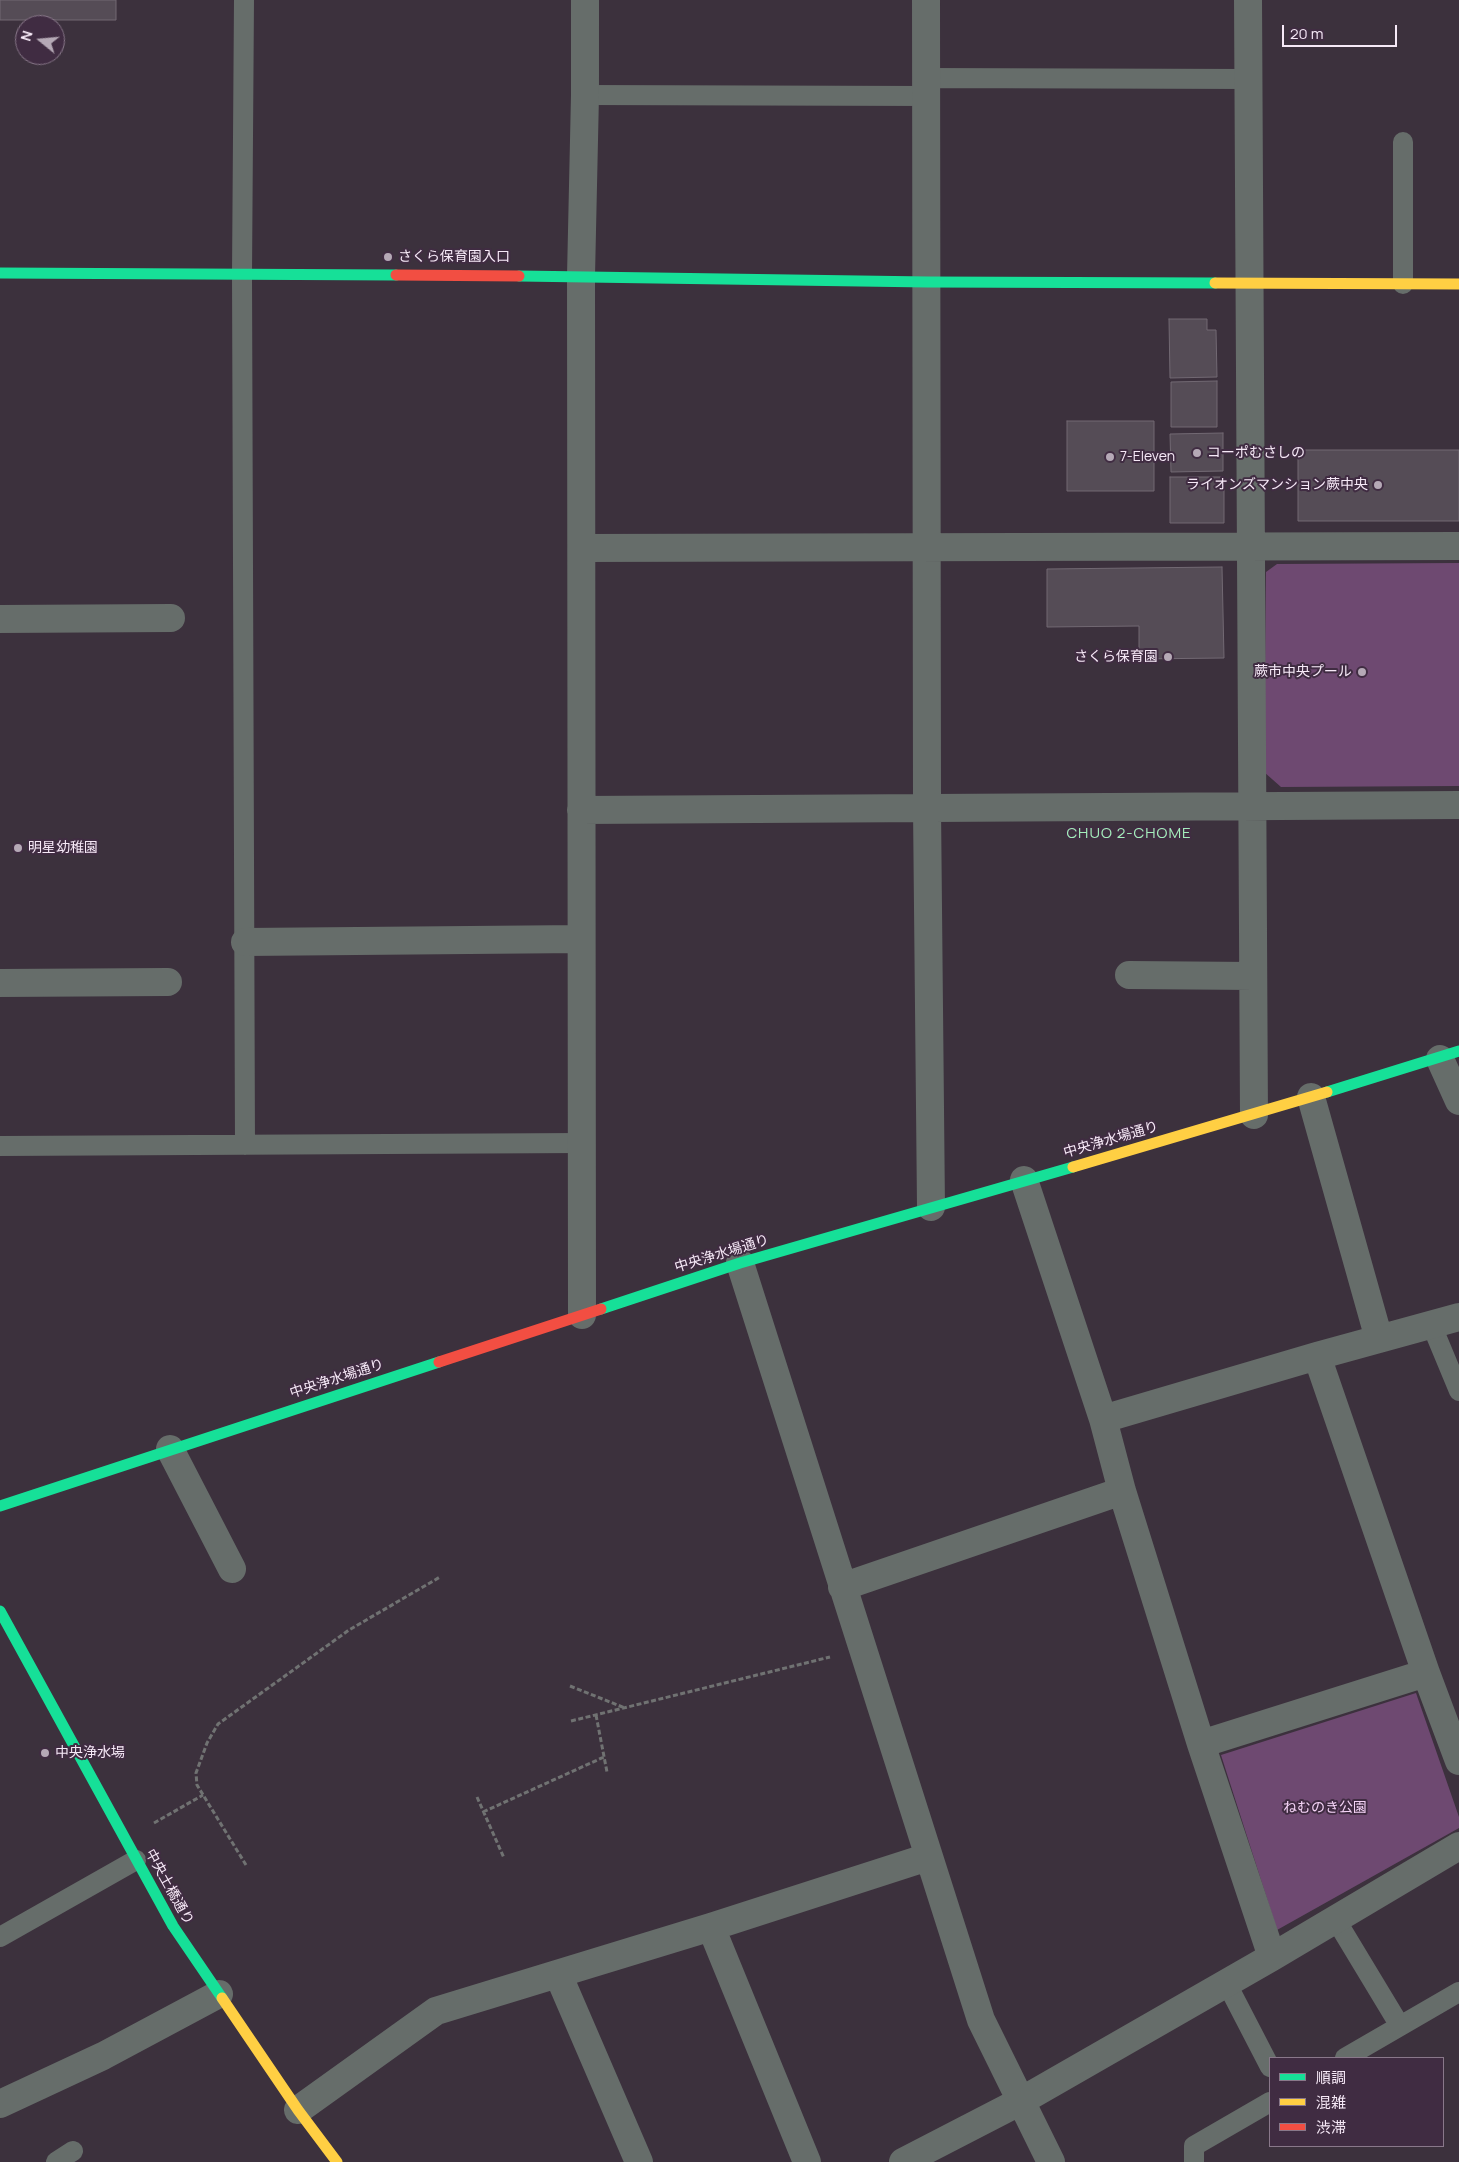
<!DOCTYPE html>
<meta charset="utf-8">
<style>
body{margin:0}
#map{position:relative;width:1459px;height:2162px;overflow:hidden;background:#3c313d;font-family:Manrope,"Noto Sans JP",sans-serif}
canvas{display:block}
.legend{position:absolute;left:1269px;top:2057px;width:175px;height:90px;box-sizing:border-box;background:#402c42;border:1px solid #89788a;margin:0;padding:6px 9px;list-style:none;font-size:15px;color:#f6e9f7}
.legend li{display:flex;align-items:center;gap:10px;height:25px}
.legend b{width:25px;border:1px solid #89788a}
.north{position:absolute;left:15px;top:15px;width:50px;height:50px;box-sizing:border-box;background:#402c42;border:1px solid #89788a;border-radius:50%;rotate:287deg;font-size:14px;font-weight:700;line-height:20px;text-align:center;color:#f6e9f7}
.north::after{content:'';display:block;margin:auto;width:18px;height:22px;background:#b5a9b6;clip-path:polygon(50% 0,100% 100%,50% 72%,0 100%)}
.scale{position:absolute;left:1282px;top:25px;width:115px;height:22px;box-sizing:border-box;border:2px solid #f6e9f7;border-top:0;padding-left:6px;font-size:15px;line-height:18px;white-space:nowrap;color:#f6e9f7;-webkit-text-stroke:4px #402c42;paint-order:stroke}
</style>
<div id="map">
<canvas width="1459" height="2162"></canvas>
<ul class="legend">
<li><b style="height:6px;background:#16e098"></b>順調</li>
<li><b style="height:6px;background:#ffcf43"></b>混雑</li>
<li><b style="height:6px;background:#f24e42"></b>渋滞</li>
</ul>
<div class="north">N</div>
<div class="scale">20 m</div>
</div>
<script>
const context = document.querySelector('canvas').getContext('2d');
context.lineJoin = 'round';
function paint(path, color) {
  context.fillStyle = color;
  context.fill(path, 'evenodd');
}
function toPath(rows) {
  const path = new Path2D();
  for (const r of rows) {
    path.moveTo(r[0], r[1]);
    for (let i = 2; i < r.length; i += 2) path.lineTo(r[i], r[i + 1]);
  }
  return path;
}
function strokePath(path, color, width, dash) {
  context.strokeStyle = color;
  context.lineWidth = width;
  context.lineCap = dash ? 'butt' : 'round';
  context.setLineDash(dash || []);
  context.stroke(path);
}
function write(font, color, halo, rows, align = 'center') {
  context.font = font + ' Manrope,"Noto Sans JP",sans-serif';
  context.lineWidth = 4;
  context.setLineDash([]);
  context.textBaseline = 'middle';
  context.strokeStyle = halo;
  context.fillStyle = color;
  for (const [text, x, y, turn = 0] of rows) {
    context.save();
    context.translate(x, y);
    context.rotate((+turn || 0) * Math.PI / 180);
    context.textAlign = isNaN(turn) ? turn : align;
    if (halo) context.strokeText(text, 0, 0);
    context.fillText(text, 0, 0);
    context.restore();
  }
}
const green = toPath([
 [1459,563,1459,786,1281,787,1264,772,1266,572,1277,564],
 [1416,1693,1459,1817,1459,1828,1277,1930,1221,1755]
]);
const building = toPath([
 [0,0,116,0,116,20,0,20,0,0],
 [1169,319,1207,319,1207,330,1216,330,1217,377,1170,378,1169,319],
 [1217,381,1217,427,1171,427,1171,382,1217,381],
 [1067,421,1154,421,1154,491,1067,491,1067,421],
 [1223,433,1223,471,1171,472,1170,434,1223,433],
 [1298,450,1459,450,1459,521,1298,521,1298,450],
 [1170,477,1224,477,1224,523,1170,523,1170,477],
 [1222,567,1224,658,1139,659,1139,626,1047,627,1047,569,1222,567]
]);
const path = toPath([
 [570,1686,625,1708],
 [596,1715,607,1772],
 [571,1721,830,1657],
 [477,1797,504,1858],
 [483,1812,604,1757],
 [154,1823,203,1795],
 [246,1865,197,1785,196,1773,207,1743,218,1724,349,1630,440,1577]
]);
const lane = toPath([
 [244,0,242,274,245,1145],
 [926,78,1248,79],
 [585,95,927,96],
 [1403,284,1403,142],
 [0,1146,582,1143],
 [1432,1326,1459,1391],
 [1336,1920,1400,2026],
 [0,1937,136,1860],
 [1226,1982,1270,2067],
 [1345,2058,1459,1992],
 [56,2162,73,2151],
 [1194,2162,1194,2146,1270,2102]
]);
const street = toPath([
 [926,0,927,808,931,1207],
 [1248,0,1254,1115],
 [582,548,1459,546],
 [0,619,171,618],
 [581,810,1459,805],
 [245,942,581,939],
 [1129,975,1253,976],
 [0,983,168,982],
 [1440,1059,1459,1101],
 [1311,1097,1379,1339],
 [1024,1180,1103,1419,1122,1491,1201,1744,1272,1957],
 [740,1263,981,2020,1051,2162],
 [582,1315,581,276,585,95,585,0],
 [1317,1356,1426,1673,1459,1761],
 [1103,1419,1317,1356,1459,1317],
 [170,1449,232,1569],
 [842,1587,1122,1491],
 [1201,1744,1426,1673],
 [711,1927,807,2162],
 [558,1974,639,2162],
 [0,2104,103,2056,219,1994],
 [298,2110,436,2011,711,1927,928,1857],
 [903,2162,1021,2101,1272,1957,1459,1846]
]);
const fast = toPath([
 [0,273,396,275],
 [519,276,928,282,1215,283],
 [1327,1092,1459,1051],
 [601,1309,740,1263,1073,1167],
 [0,1506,439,1362],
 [0,1611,173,1926,222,1998]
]);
const slow = toPath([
 [1215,283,1459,284],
 [1073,1167,1327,1092],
 [222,1998,298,2110,337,2162]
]);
const jam = toPath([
 [396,275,519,276],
 [439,1362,601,1309]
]);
const markers = [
 [388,257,5,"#b5a9b6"],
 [1197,453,5,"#b5a9b6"],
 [1110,457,5,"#b5a9b6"],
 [1378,485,5,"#b5a9b6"],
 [1168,657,5,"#b5a9b6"],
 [1362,672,5,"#b5a9b6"],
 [18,848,5,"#b5a9b6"],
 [45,1753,5,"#b5a9b6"]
];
const poiNames = [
 ["さくら保育園入口",398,257],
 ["コーポむさしの",1207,453],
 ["7-Eleven",1120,457],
 ["ライオンズマンション蕨中央",1368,485,"right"],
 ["さくら保育園",1158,657,"right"],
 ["蕨市中央プール",1352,672,"right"],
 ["明星幼稚園",28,848],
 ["中央浄水場",55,1753]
];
const streetNames = [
 ["中央浄水場通り",1111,1140,-16],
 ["中央浄水場通り",722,1254,-17],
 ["中央浄水場通り",337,1379,-18],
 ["中央土橋通り",169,1887,61]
];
const parkNames = [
 ["ねむのき公園",1325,1808]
];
const neighbourhoodNames = [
 ["CHUO 2-CHOME",1129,834]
];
paint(green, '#6e4971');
paint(building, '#554c56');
strokePath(building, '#726973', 1);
strokePath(path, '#707272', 3, [5, 2.5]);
strokePath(lane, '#666d6a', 20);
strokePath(street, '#666d6a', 28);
strokePath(fast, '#16e098', 11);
strokePath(slow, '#ffcf43', 11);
strokePath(jam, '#f24e42', 11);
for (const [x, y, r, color] of markers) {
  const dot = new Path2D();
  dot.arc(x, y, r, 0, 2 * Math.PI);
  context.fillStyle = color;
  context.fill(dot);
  strokePath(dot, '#402c42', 2);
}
write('14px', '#f6e9f7', '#402c42', poiNames, 'left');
write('14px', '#f6e9f7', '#402c42', streetNames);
write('14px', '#f4d3f6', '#402c42', parkNames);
context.letterSpacing = '1px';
write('15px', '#a5eebd', '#402c42', neighbourhoodNames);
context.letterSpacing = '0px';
</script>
